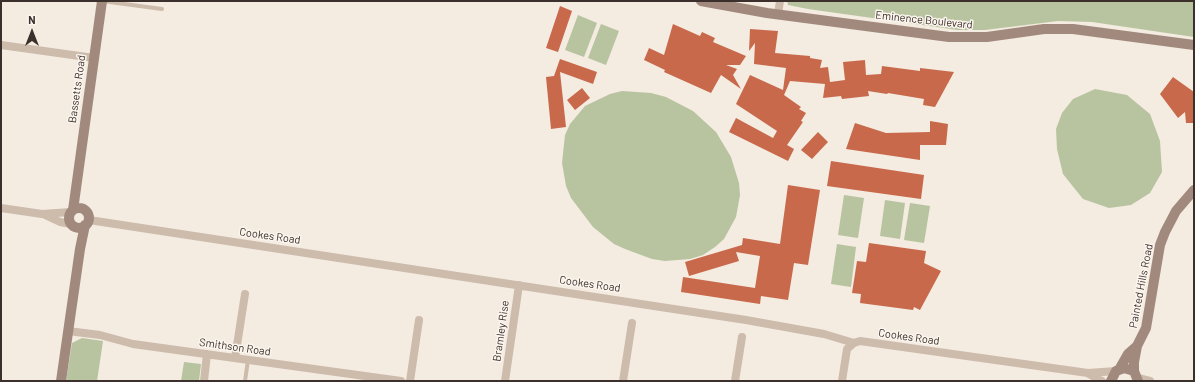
<!DOCTYPE html>
<style>
body{margin:0}
#map{position:relative;width:1195px;height:382px;overflow:hidden;background:#f4ebe1;font-family:Barlow,sans-serif}
canvas{display:block}
.frame{position:absolute;inset:0;border:2px solid #3b302b;pointer-events:none}
.north{position:absolute;left:12px;top:12px;width:40px;height:40px;-webkit-text-stroke:3px #fbf5ee;paint-order:stroke;rotate:0deg;font-size:11px;font-weight:700;line-height:16px;text-align:center;color:#3b302b}
.north::after{content:'';display:block;margin:auto;width:14px;height:18px;background:#3b302b;clip-path:polygon(50% 0,100% 100%,50% 72%,0 100%)}
</style>
<div id="map">
<canvas width="1195" height="382"></canvas>
<div class="frame"></div>
<div class="north">N</div>
</div>
<script>
const context = document.querySelector('canvas').getContext('2d');
context.lineJoin = 'round';
function paint(path, color) {
  context.fillStyle = color;
  context.fill(path, 'evenodd');
}
function toPath(rows) {
  const path = new Path2D();
  for (const r of rows) {
    if (r.length === 3) {
      path.moveTo(r[0] + r[2], r[1]);
      path.arc(r[0], r[1], r[2], 0, 2 * Math.PI);
      continue;
    }
    path.moveTo(r[0], r[1]);
    for (let i = 2; i < r.length; i += 2) path.lineTo(r[i], r[i + 1]);
  }
  return path;
}
function strokePath(path, color, width, dash) {
  context.strokeStyle = color;
  context.lineWidth = width;
  context.lineCap = dash ? 'butt' : 'round';
  context.setLineDash(dash || []);
  context.stroke(path);
}
function write(font, color, halo, rows, align = 'center') {
  context.font = font + ' Barlow,sans-serif';
  context.lineWidth = 3;
  context.setLineDash([]);
  context.textBaseline = 'middle';
  context.strokeStyle = halo;
  context.fillStyle = color;
  for (const [text, x, y, turn = 0] of rows) {
    context.save();
    context.translate(x, y);
    context.rotate((+turn || 0) * Math.PI / 180);
    context.textAlign = isNaN(turn) ? turn : align;
    if (halo) context.strokeText(text, 0, 0);
    context.fillText(text, 0, 0);
    context.restore();
  }
}
const green = toPath([
 [787,1,1194,1,1194,37,1092,22,1058,21,985,30,958,30,808,9,788,5],
 [578,15,597,23,584,57,565,50],
 [601,24,619,31,606,65,588,58],
 [1095,89,1127,95,1150,114,1160,141,1162,172,1150,193,1131,205,1109,208,1083,199,1063,174,1057,149,1056,129,1062,113,1073,99],
 [622,91,651,93,666,97,693,111,716,132,731,157,739,183,740,195,736,217,724,239,715,247,703,255,690,259,665,261,652,259,625,249,614,244,593,227,571,198,566,186,562,163,565,135,570,124,585,106,610,94],
 [844,195,864,198,858,238,838,235],
 [885,200,905,203,900,239,880,236],
 [910,203,930,206,924,243,904,240],
 [837,244,856,247,851,287,831,284],
 [82,338,103,341,97,381,66,381,72,343],
 [184,362,201,364,199,381,181,381]
]);
const building = toPath([
 [560,6,572,11,558,52,546,48],
 [673,24,700,36,702,32,715,38,713,42,746,56,740,65,726,65,737,69,733,75,741,89,721,75,711,93,664,72,665,70,644,60,649,48,664,55],
 [750,29,778,31,775,53,810,56,810,58,822,60,820,68,828,67,830,82,845,80,843,62,865,60,866,75,881,74,882,66,920,71,920,68,954,72,935,107,923,105,924,99,888,93,887,94,868,91,869,96,842,99,841,96,823,98,825,84,790,81,784,95,801,107,799,109,806,113,801,121,803,122,787,145,794,149,788,161,729,132,736,118,773,138,777,131,736,104,750,75,783,90,786,68,754,64,755,43,749,51],
 [560,59,597,72,593,84,560,72,566,127,551,129,546,77,554,76],
 [1173,77,1194,92,1194,123,1186,123,1185,112,1178,118,1160,94],
 [582,88,590,98,575,110,567,100],
 [930,121,948,124,946,145,920,145,920,160,846,149,855,123,886,133,930,132],
 [818,132,828,142,812,159,801,150],
 [831,161,924,175,921,199,827,186],
 [788,185,820,190,808,265,794,263,788,300,761,296,760,304,681,292,683,277,755,288,760,256,736,252,739,261,689,276,685,262,742,245,743,238,780,244],
 [869,243,926,251,924,263,941,271,920,310,914,307,913,310,860,303,861,294,852,293,857,261,866,262]
]);
const lane = toPath([
 [102,1,162,9],
 [245,381,248,360]
]);
const street = toPath([
 [778,14,780,1],
 [1,45,94,58],
 [1,208,42,214,71,212],
 [45,215,60,222,71,224],
 [89,220,746,320,824,334,854,343,860,341,1088,373,1116,371],
 [68,331,100,335,133,344,401,381],
 [235,358,245,294],
 [1089,374,1102,381],
 [1138,378,1150,381],
 [204,381,207,354],
 [410,381,419,320],
 [505,381,519,285],
 [623,381,632,323],
 [735,381,742,337],
 [842,381,847,349,854,343]
]);
const secondary = toPath([
 [701,1,767,13,949,37,987,37,1044,29,1073,29,1194,45],
 [79,218,10],
 [73,210,102,1],
 [1120,368,1128,354,1137,346],
 [1134,371,1134,362,1137,346,1146,328,1160,245,1165,232,1176,211,1194,190],
 [61,381,80,249,85,225],
 [1111,381,1116,371,1124,368,1134,371,1138,381]
]);
const streetNames = [
 ["Eminence Boulevard",924,20,6],
 ["Bassetts Road",77,89,-82],
 ["Cookes Road",270,236,8],
 ["Cookes Road",590,284,8],
 ["Painted Hills Road",1141,286,-79],
 ["Bramley Rise",501,331,-82],
 ["Cookes Road",909,337,8],
 ["Smithson Road",235,347,8]
];
paint(green, '#b8c4a0');
paint(building, '#c8694b');
strokePath(lane, '#cdbbac', 4);
strokePath(street, '#cdbbac', 8);
strokePath(secondary, '#a18a7d', 10);
write('11px', '#3b302b', '#fbf5ee', streetNames);
</script>
